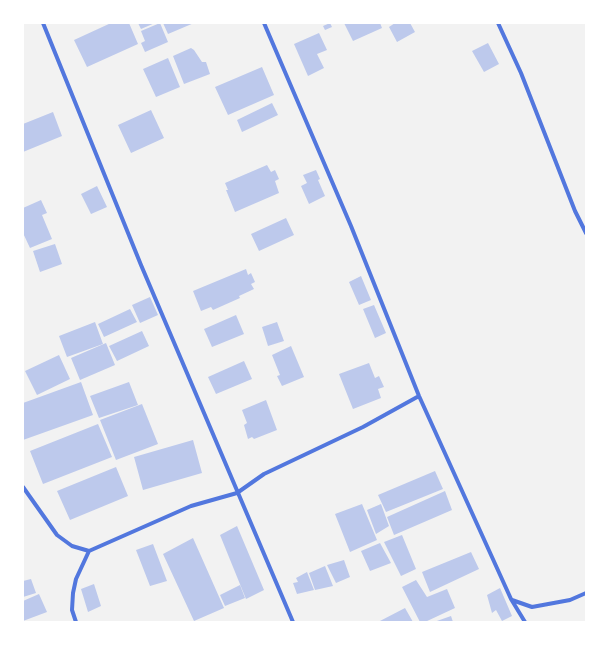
<!DOCTYPE html>
<style>
body{margin:0}
#map{position:relative;width:609px;height:645px;overflow:hidden;background:#f2f2f2;font-family:"Open Sans",sans-serif}
canvas{display:block}
.frame{position:absolute;inset:0;border:24px solid #fff;pointer-events:none}
</style>
<div id="map">
<canvas width="609" height="645"></canvas>
<div class="frame"></div>
</div>
<script>
const context = document.querySelector('canvas').getContext('2d');
context.lineJoin = 'round';
function paint(path, color) {
  context.fillStyle = color;
  context.fill(path, 'evenodd');
}
function toPath(rows) {
  const path = new Path2D();
  for (const r of rows) {
    path.moveTo(r[0], r[1]);
    for (let i = 2; i < r.length; i += 2) path.lineTo(r[i], r[i + 1]);
  }
  return path;
}
function strokePath(path, color, width, dash) {
  context.strokeStyle = color;
  context.lineWidth = width;
  context.lineCap = dash ? 'butt' : 'round';
  context.setLineDash(dash || []);
  context.stroke(path);
}
const building = toPath([
 [111,23,129,23,138,44,87,67,74,40],
 [138,23,155,23,141,29],
 [160,23,168,42,145,52,141,43,145,41,141,31],
 [163,23,194,23,168,34],
 [330,23,332,27,325,30,323,26],
 [344,23,380,23,382,28,353,41],
 [395,23,410,23,415,32,397,42,389,27],
 [319,33,327,50,317,54,324,68,308,76,294,44],
 [488,43,499,64,484,72,472,51],
 [191,48,194,50,202,62,206,62,210,74,184,84,173,56],
 [168,58,180,87,156,97,143,69],
 [262,67,274,95,228,115,215,87],
 [272,103,278,115,242,132,237,120],
 [151,110,164,138,131,153,118,125],
 [53,112,62,136,23,152,23,124],
 [267,165,271,172,275,170,279,179,275,181,279,193,235,212,226,190,228,190,225,183],
 [316,170,320,179,318,180,325,196,309,204,301,186,307,183,303,175],
 [97,186,107,207,91,214,81,194],
 [41,200,47,213,42,215,52,239,30,248,23,233,23,208],
 [286,218,294,235,259,251,251,234],
 [55,244,62,264,40,272,33,251],
 [246,269,248,275,251,273,255,282,251,284,254,289,239,296,240,298,213,310,211,307,201,311,193,291],
 [361,276,371,300,359,305,349,282],
 [150,297,158,315,140,323,132,305],
 [374,305,386,333,375,338,363,309],
 [130,309,137,322,104,337,98,324],
 [236,315,244,334,212,347,204,329],
 [95,322,103,344,67,357,59,336],
 [277,322,284,341,268,346,262,327],
 [142,331,149,346,117,361,109,346],
 [106,343,115,365,80,380,71,358],
 [291,346,304,377,282,386,277,376,280,375,272,355],
 [59,355,70,379,37,395,25,371],
 [244,361,252,379,216,394,208,377],
 [369,363,375,378,379,376,384,387,378,389,381,398,353,409,339,374],
 [81,382,93,415,23,440,23,403],
 [129,382,138,405,99,418,90,396],
 [266,400,277,430,254,439,252,437,248,439,244,425,247,423,242,410],
 [142,404,158,444,116,460,100,420],
 [98,424,112,457,43,484,30,451],
 [193,440,202,473,143,490,134,457],
 [116,467,128,496,70,520,57,491],
 [435,471,443,489,386,512,378,495],
 [445,491,452,510,394,535,387,517],
 [362,504,377,540,350,552,335,514],
 [381,504,389,526,376,534,367,510],
 [237,526,264,590,246,599,220,535],
 [402,535,416,569,401,576,384,542],
 [193,538,224,608,194,621,163,554],
 [380,543,391,563,370,571,361,551],
 [153,544,167,581,150,586,136,550],
 [471,552,479,569,430,592,422,572],
 [344,560,350,577,336,583,327,565],
 [325,566,333,586,315,590,309,573],
 [307,572,314,590,297,594,293,583,298,582,296,578],
 [31,579,36,593,23,597,23,581],
 [416,580,427,597,447,589,455,608,425,622,420,622,402,587],
 [94,584,101,606,88,612,81,589],
 [240,585,245,598,225,606,220,595],
 [500,588,512,616,502,621,496,610,492,613,487,595],
 [39,594,47,612,23,621,23,601],
 [405,608,413,622,378,622],
 [451,616,453,622,434,622]
]);
const minor = toPath([
 [43,23,141,265,293,622],
 [264,23,351,226,419,396,511,599,525,622],
 [498,23,521,73,575,211,586,233],
 [23,487,57,535,72,546,89,551,191,506,237,493,264,474,363,427,419,396],
 [512,600,532,607,570,600,586,593],
 [76,622,72,610,73,593,76,579,89,551]
]);
paint(building, '#bdc9ec');
strokePath(minor, '#5277de', 4);
</script>
